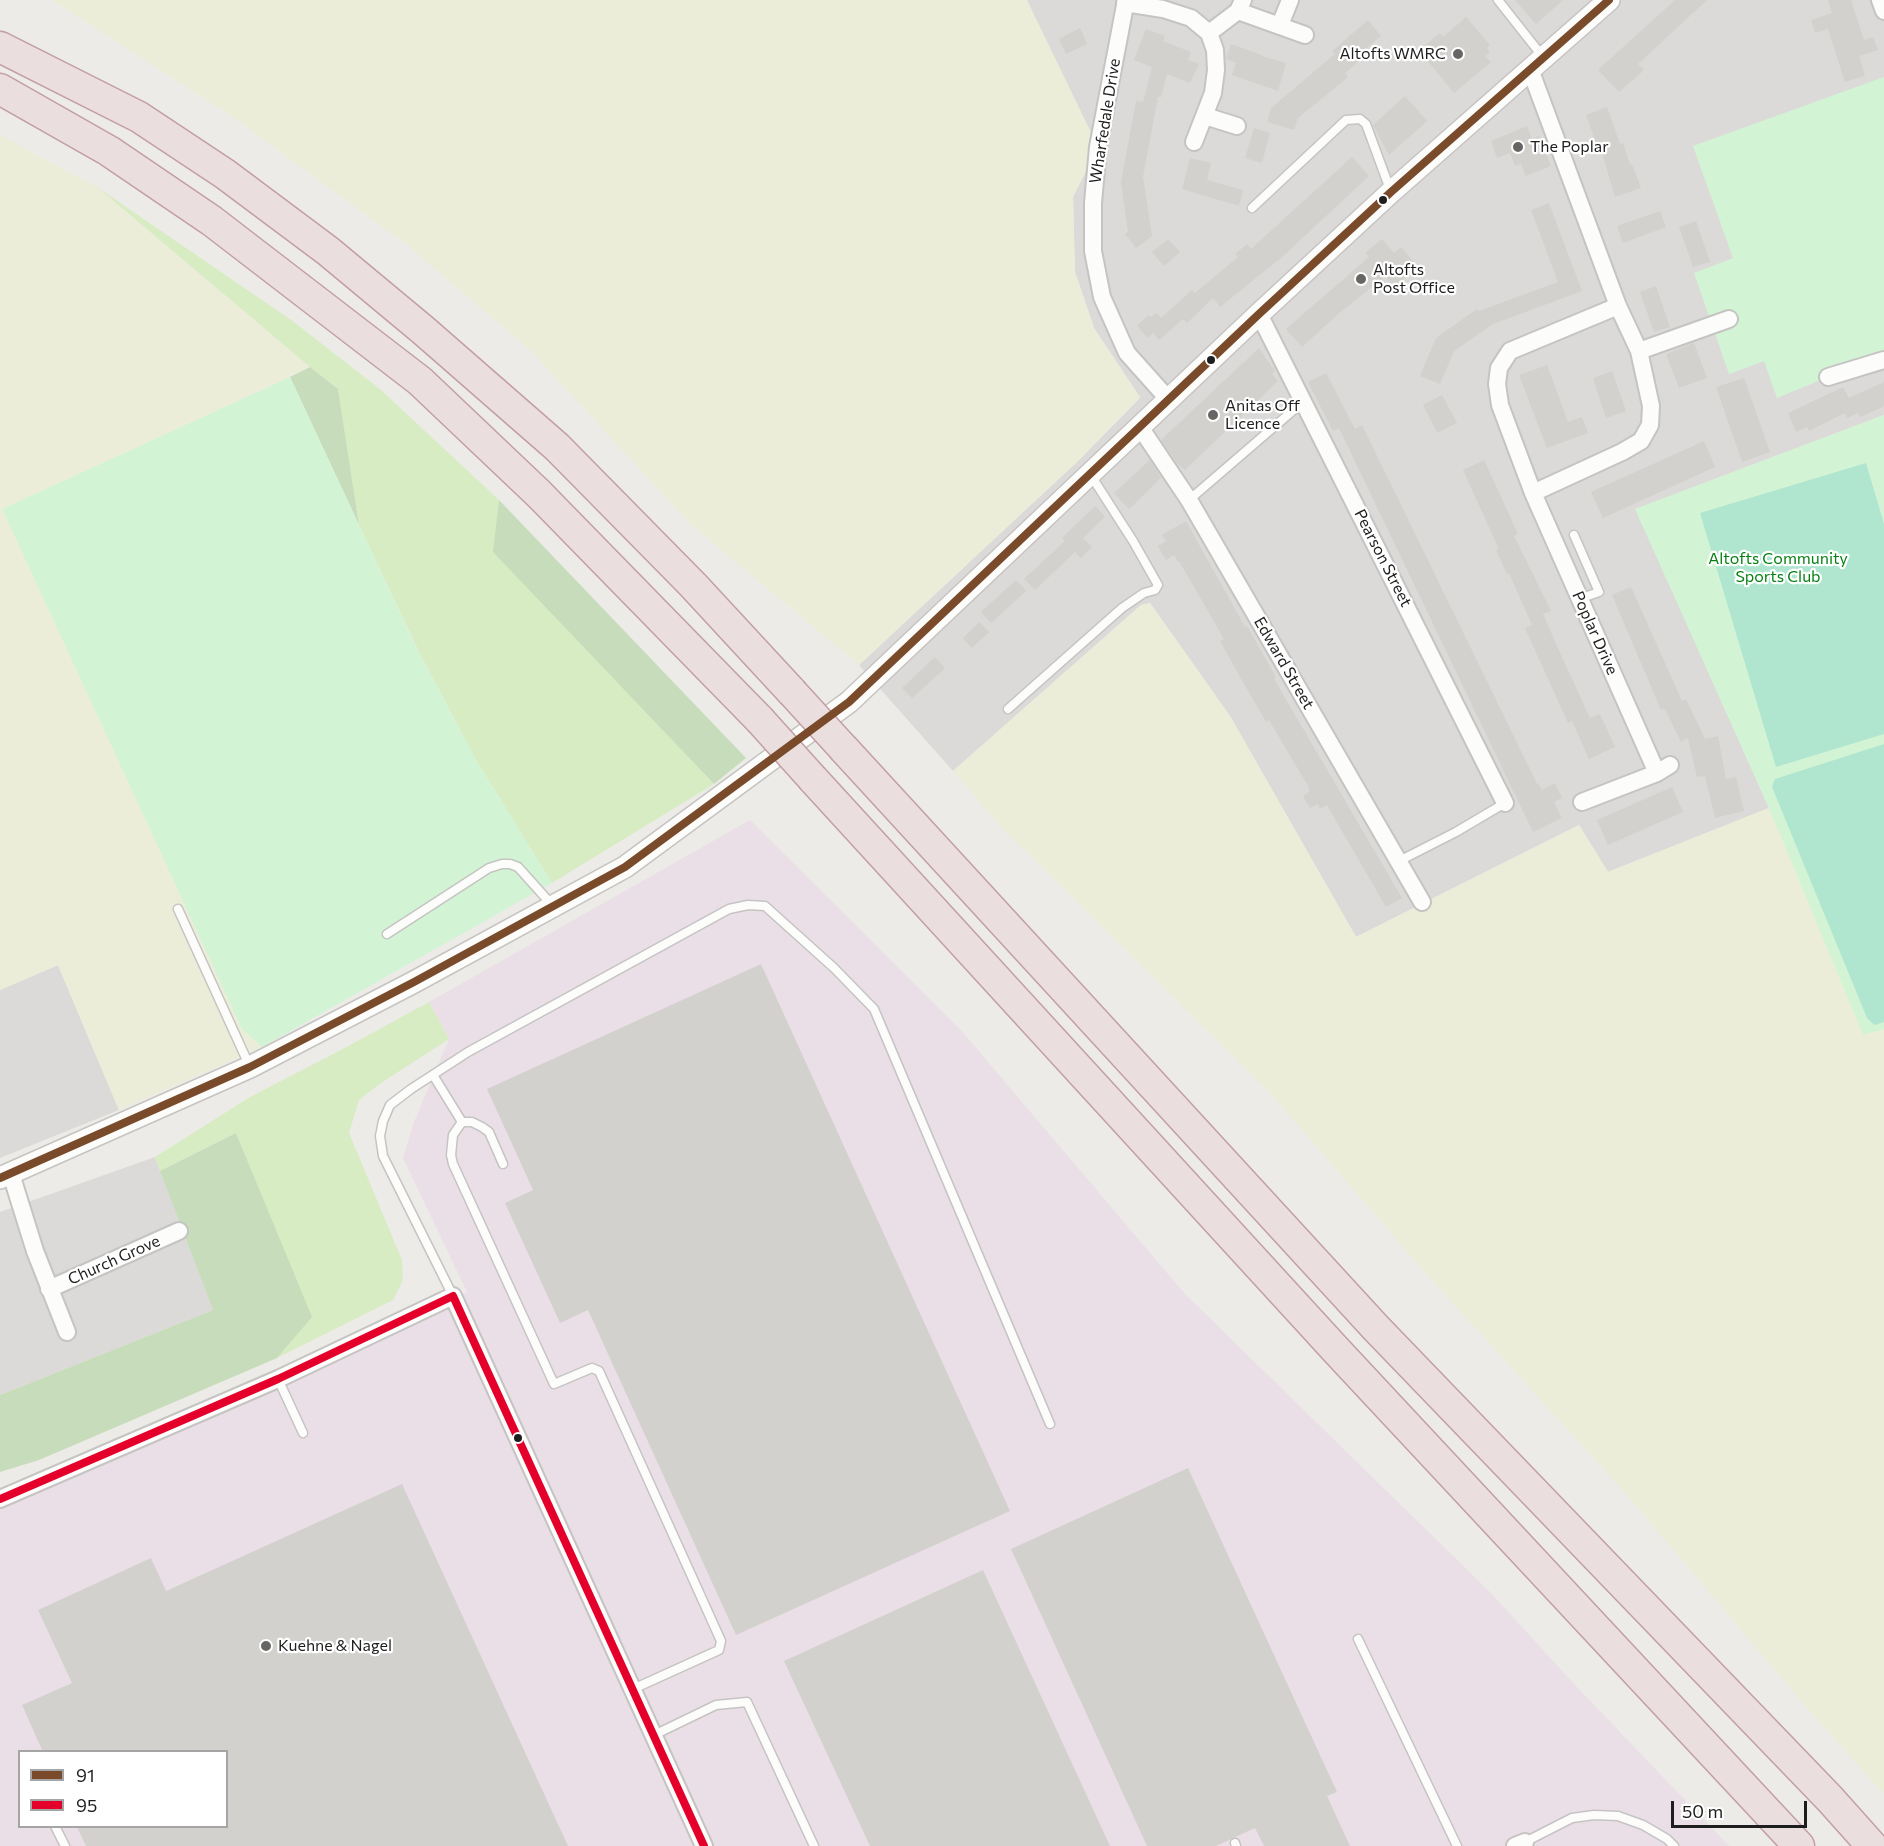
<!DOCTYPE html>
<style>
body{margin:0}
#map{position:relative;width:1884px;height:1846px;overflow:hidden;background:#ecebe7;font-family:Commissioner,sans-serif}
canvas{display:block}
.legend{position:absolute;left:18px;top:1750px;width:210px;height:78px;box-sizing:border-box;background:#fff;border:2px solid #a5a5a5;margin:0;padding:8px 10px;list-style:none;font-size:18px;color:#1e1e1e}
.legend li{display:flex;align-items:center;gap:12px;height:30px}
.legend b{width:30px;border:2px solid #a5a5a5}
.scale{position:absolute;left:1671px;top:1801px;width:136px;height:27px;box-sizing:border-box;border:3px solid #1e1e1e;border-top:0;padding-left:8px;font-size:18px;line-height:21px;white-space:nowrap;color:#1e1e1e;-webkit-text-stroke:4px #fff;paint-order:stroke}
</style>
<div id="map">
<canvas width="1884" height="1846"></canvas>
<ul class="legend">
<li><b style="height:8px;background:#7a4b2a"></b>91</li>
<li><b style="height:8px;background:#e4002b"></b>95</li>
</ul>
<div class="scale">50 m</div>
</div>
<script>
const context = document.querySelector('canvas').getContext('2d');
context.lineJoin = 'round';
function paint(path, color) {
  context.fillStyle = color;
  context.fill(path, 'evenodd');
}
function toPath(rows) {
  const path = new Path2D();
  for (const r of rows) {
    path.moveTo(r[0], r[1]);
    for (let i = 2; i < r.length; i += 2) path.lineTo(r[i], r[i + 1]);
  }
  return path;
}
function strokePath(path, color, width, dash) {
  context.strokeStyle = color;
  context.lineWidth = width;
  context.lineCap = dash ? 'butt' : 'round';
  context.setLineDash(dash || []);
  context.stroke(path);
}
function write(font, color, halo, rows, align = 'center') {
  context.font = font + ' Commissioner,sans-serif';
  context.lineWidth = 4.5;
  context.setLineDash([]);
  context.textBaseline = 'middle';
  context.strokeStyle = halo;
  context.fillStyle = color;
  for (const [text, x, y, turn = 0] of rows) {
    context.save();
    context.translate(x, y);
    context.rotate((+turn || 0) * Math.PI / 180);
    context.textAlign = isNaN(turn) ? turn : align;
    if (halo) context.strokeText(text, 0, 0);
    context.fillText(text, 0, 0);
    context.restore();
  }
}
const residential = toPath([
 [1025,0,1884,0,1884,415,1636,509,1769,808,1608,872,1579,825,1356,937,1230,716,1150,603,1141,605,953,771,859,665,1079,460,1140,398,1094,328,1075,272,1073,197,1098,147],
 [58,965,119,1110,0,1158,0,990],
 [155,1157,213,1310,0,1395,0,1212]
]);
const industrial = toPath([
 [750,820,960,1029,1185,1294,1491,1593,1575,1685,1729,1846,0,1846,0,1499,467,1292,403,1158,414,1122,449,1039,429,1002],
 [20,1752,226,1752,226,1826,20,1826]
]);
const farmland = toPath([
 [52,0,1027,0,1098,147,1073,197,1075,272,1094,328,1140,397,1079,460,859,665,690,524,530,350,407,245,234,118],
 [0,135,97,187,310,367,2,509,242,1029,262,1047,119,1110,58,965,0,990],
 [1150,603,1230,716,1356,937,1579,825,1608,872,1769,808,1863,1035,1884,1029,1884,1794,1807,1708,1626,1494,1429,1277,1270,1093,999,825,953,771,1141,605]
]);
const grass = toPath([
 [97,187,294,322,381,390,499,500,494,552,714,784,552,883,476,760,419,652,359,525,338,389,310,367],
 [429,1002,449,1039,381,1083,359,1100,349,1133,402,1260,403,1280,393,1300,277,1358,311,1317,236,1133,160,1171,155,1157,250,1097,339,1051]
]);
const forest = toPath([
 [310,367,338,389,359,525,290,377],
 [499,500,746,758,714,784,493,552],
 [236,1133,312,1317,277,1358,39,1460,0,1472,0,1395,213,1310,160,1171]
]);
const park = toPath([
 [1884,77,1884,360,1828,377,1777,398,1764,361,1729,374,1694,273,1733,258,1693,146],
 [290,377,415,645,476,760,552,883,262,1047,242,1029,2,509],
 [1884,415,1884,1029,1863,1035,1769,808,1635,509]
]);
const pitch = toPath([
 [1866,463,1884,524,1884,734,1776,767,1700,513],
 [1884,744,1884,1022,1875,1025,1871,1022,1867,1018,1772,787,1775,779]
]);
const building = toPath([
 [1515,0,1563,0,1536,24],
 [1675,0,1707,0,1638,64,1644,70,1619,92,1598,70],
 [1828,0,1851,0,1864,40,1873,37,1878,50,1859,56,1865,76,1845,82,1828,29,1815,33,1811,20,1832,13],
 [1466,17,1490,45,1487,48,1490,52,1485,56,1491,62,1454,93,1426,59,1431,56,1423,47,1440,33,1443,37],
 [1368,20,1381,36,1364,50,1367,54,1345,73,1348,77,1298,118,1294,130,1267,122,1271,108,1335,54,1332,51],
 [1080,28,1087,44,1066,54,1059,39],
 [1146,29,1165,36,1163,41,1191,52,1188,60,1199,64,1190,83,1167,74,1161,97,1158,97,1143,177,1152,236,1136,248,1125,234,1128,232,1121,182,1136,101,1143,102,1152,67,1134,60],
 [1231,44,1262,55,1261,56,1286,63,1278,91,1232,75,1236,63,1226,59],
 [1405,96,1427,121,1389,155,1373,125],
 [1607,107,1620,144,1623,143,1630,165,1632,164,1641,188,1615,197,1599,142,1596,143,1586,115],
 [1527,126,1532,138,1539,136,1551,166,1526,176,1521,164,1515,166,1510,153,1497,158,1491,141],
 [1254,128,1270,133,1262,163,1245,158],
 [1352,157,1369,176,1282,257,1220,307,1213,298,1187,323,1183,319,1159,340,1153,333,1147,338,1137,325,1149,315,1151,317,1157,313,1161,318,1192,290,1195,293,1238,257,1235,254,1247,244,1251,249],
 [1190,158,1211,163,1207,180,1243,190,1239,206,1182,189],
 [1549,203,1582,291,1493,324,1454,351,1440,384,1420,376,1436,338,1477,309,1479,311,1558,282,1531,210],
 [1660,211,1666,227,1623,243,1617,226],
 [1696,221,1710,262,1693,267,1679,227],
 [1168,239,1180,252,1164,266,1152,252],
 [1382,239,1394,253,1401,247,1418,267,1394,287,1385,276,1337,315,1302,347,1286,329,1369,257,1365,253],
 [1656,286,1670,327,1654,332,1640,292],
 [1694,343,1707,378,1679,388,1666,354],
 [1259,348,1275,371,1272,374,1278,381,1185,470,1177,463,1161,440],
 [1547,365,1568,422,1582,417,1588,433,1547,448,1519,375],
 [1612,371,1626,411,1606,418,1593,378],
 [1326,373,1355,429,1362,425,1537,784,1538,783,1542,790,1555,783,1562,798,1554,802,1562,818,1533,832,1339,428,1333,431,1308,382],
 [1744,378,1770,452,1742,462,1716,387],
 [1884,382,1884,406,1861,417,1858,413,1847,418,1845,413,1809,431,1807,427,1796,432,1788,413,1843,387,1849,398],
 [1442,395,1457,423,1437,433,1423,405],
 [1704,441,1715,467,1603,518,1591,492],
 [1150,460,1161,478,1129,509,1114,493],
 [1484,460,1518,534,1514,536,1551,611,1543,614,1561,655,1590,718,1600,714,1615,747,1589,759,1572,721,1568,723,1525,628,1532,625,1509,573,1507,574,1496,550,1499,549,1463,470],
 [1095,506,1105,517,1083,538,1092,547,1081,558,1075,552,1035,590,1024,579,1065,541,1062,538],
 [1186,521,1245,627,1247,626,1276,677,1274,679,1402,898,1386,907,1327,805,1320,809,1318,804,1310,808,1303,796,1310,791,1308,786,1269,720,1266,722,1230,659,1220,641,1224,639,1179,561,1178,562,1174,555,1166,560,1158,546,1166,541,1162,535],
 [1016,580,1026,591,991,623,981,612],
 [1631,587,1682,701,1686,699,1705,739,1718,736,1726,779,1736,777,1744,811,1715,818,1705,776,1697,777,1688,738,1681,742,1665,709,1661,710,1612,595],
 [979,622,989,632,972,648,963,638],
 [935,657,945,668,912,698,902,688],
 [1672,787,1683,812,1608,845,1597,820],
 [761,964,1010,1511,736,1635,588,1310,560,1323,505,1203,533,1190,487,1089],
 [1188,1468,1337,1792,1327,1796,1350,1846,1264,1846,1255,1828,1216,1846,1147,1846,1011,1549],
 [402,1484,568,1846,86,1846,77,1827,226,1827,226,1752,43,1752,22,1705,72,1683,38,1610,151,1558,166,1591],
 [983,1570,1110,1846,870,1846,784,1661]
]);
const service = toPath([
 [1498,0,1543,57],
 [1252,208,1346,120,1360,119,1366,124,1391,192],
 [1189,500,1304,401],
 [1574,535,1599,592,1579,599],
 [1008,709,1122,608,1144,593,1155,590,1158,585,1133,541,1090,474],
 [1399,861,1456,832,1505,803],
 [178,909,250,1067],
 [387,934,489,868,502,864,510,864,518,867,553,906],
 [433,1075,462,1122,453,1135,451,1155,453,1164,554,1384,592,1368,599,1371,721,1641,719,1650,633,1689],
 [462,1122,472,1122,482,1127,489,1132,503,1164],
 [453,1296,383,1156,380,1136,383,1121,390,1105,411,1089,468,1052,729,909,748,905,765,906,834,968,874,1009,1050,1424],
 [278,1379,303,1433],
 [1358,1639,1457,1846],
 [654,1735,716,1705,747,1702,814,1846],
 [55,1826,65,1846],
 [1525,1842,1572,1818,1594,1815,1618,1816,1643,1825,1667,1839,1674,1846],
 [1235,1843,1236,1846]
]);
const minor = toPath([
 [1126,0,1098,147,1093,203,1093,251,1102,297,1127,353,1169,400],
 [1880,0,1884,11],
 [1125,3,1163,9,1191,18,1209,33,1215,50,1216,70,1213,93,1194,142],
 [1238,11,1305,35],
 [1280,25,1290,0],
 [1209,33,1238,11,1243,0],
 [1530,69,1618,306,1639,351,1651,406,1650,425,1641,441,1622,452,1533,493],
 [1205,116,1237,126],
 [1618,306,1510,351,1499,368,1497,384,1500,405,1533,493,1657,773],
 [1259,314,1505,803],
 [1639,351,1729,319],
 [1828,377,1884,360],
 [1140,427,1189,500,1422,902],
 [1582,802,1657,773,1670,765],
 [11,1174,35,1251,67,1332],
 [49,1289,179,1231],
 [0,1499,278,1379,453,1296,704,1846],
 [1515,1846,1525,1842]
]);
const tertiary = toPath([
 [0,1178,250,1067,414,982,625,867,849,702,1259,314,1391,192,1609,0]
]);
const motorway = toPath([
 [0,47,139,117,225,174,328,251,423,330,557,447,693,585,792,692],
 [0,89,109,151,212,221,420,381,539,494,760,720],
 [844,749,1376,1328,1830,1799,1872,1846],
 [813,779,1336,1350,1799,1846]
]);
const motorwayBridge = toPath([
 [792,692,844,749],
 [760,720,813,779]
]);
const bus1 = toPath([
 [0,1178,250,1067,414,982,625,867,849,702,1259,314,1391,192,1609,0]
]);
const bus2 = toPath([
 [0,1499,278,1379,453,1296,704,1846]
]);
const markers = [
 [1458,54,6,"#666664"],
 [1518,147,6,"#666664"],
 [1383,200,5,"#1e1e1e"],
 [1361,279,6,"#666664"],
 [1211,360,5,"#1e1e1e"],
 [1213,415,6,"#666664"],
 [518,1438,5,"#1e1e1e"],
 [266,1646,6,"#666664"]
];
const poiNames = [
 ["Altofts WMRC",1446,54,"right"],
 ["The Poplar",1530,147],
 ["Altofts",1373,270],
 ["Post Office",1373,288],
 ["Anitas Off",1225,406],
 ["Licence",1225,424],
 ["Kuehne & Nagel",278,1646]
];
const streetNames = [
 ["Wharfedale Drive",1105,121,-81],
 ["Pearson Street",1383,558,63],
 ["Poplar Drive",1595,633,66],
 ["Edward Street",1284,663,60],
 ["Church Grove",114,1260,-24]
];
const parkNames = [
 ["Altofts Community",1778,559],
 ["Sports Club",1778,577]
];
paint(residential, '#dbdad8');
paint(industrial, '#eadfe6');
paint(farmland, '#ecedd9');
paint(grass, '#d8ecc4');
paint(forest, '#c6dcbb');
paint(park, '#d3f4d4');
paint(pitch, '#b0e6d0');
paint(building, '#d3d1ce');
strokePath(service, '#c5c4c3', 11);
strokePath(minor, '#c5c4c3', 20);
strokePath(tertiary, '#c5c4c3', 24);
strokePath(motorway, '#c39da7', 33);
strokePath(service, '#fcfcfb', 8);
strokePath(minor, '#fcfcfb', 16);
strokePath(tertiary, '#fcfcfb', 21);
strokePath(motorway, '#eadedf', 30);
strokePath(motorwayBridge, '#c39da7', 33, []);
strokePath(motorwayBridge, '#eadedf', 30);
strokePath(bus1, '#7a4b2a', 8);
strokePath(bus2, '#e4002b', 8);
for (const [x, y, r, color] of markers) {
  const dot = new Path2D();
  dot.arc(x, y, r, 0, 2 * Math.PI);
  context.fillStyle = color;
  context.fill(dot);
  strokePath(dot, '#fff', 2);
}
write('16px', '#1e1e1e', '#fff', poiNames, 'left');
write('16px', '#1e1e1e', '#fff', streetNames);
write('16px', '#078114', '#fff', parkNames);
</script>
